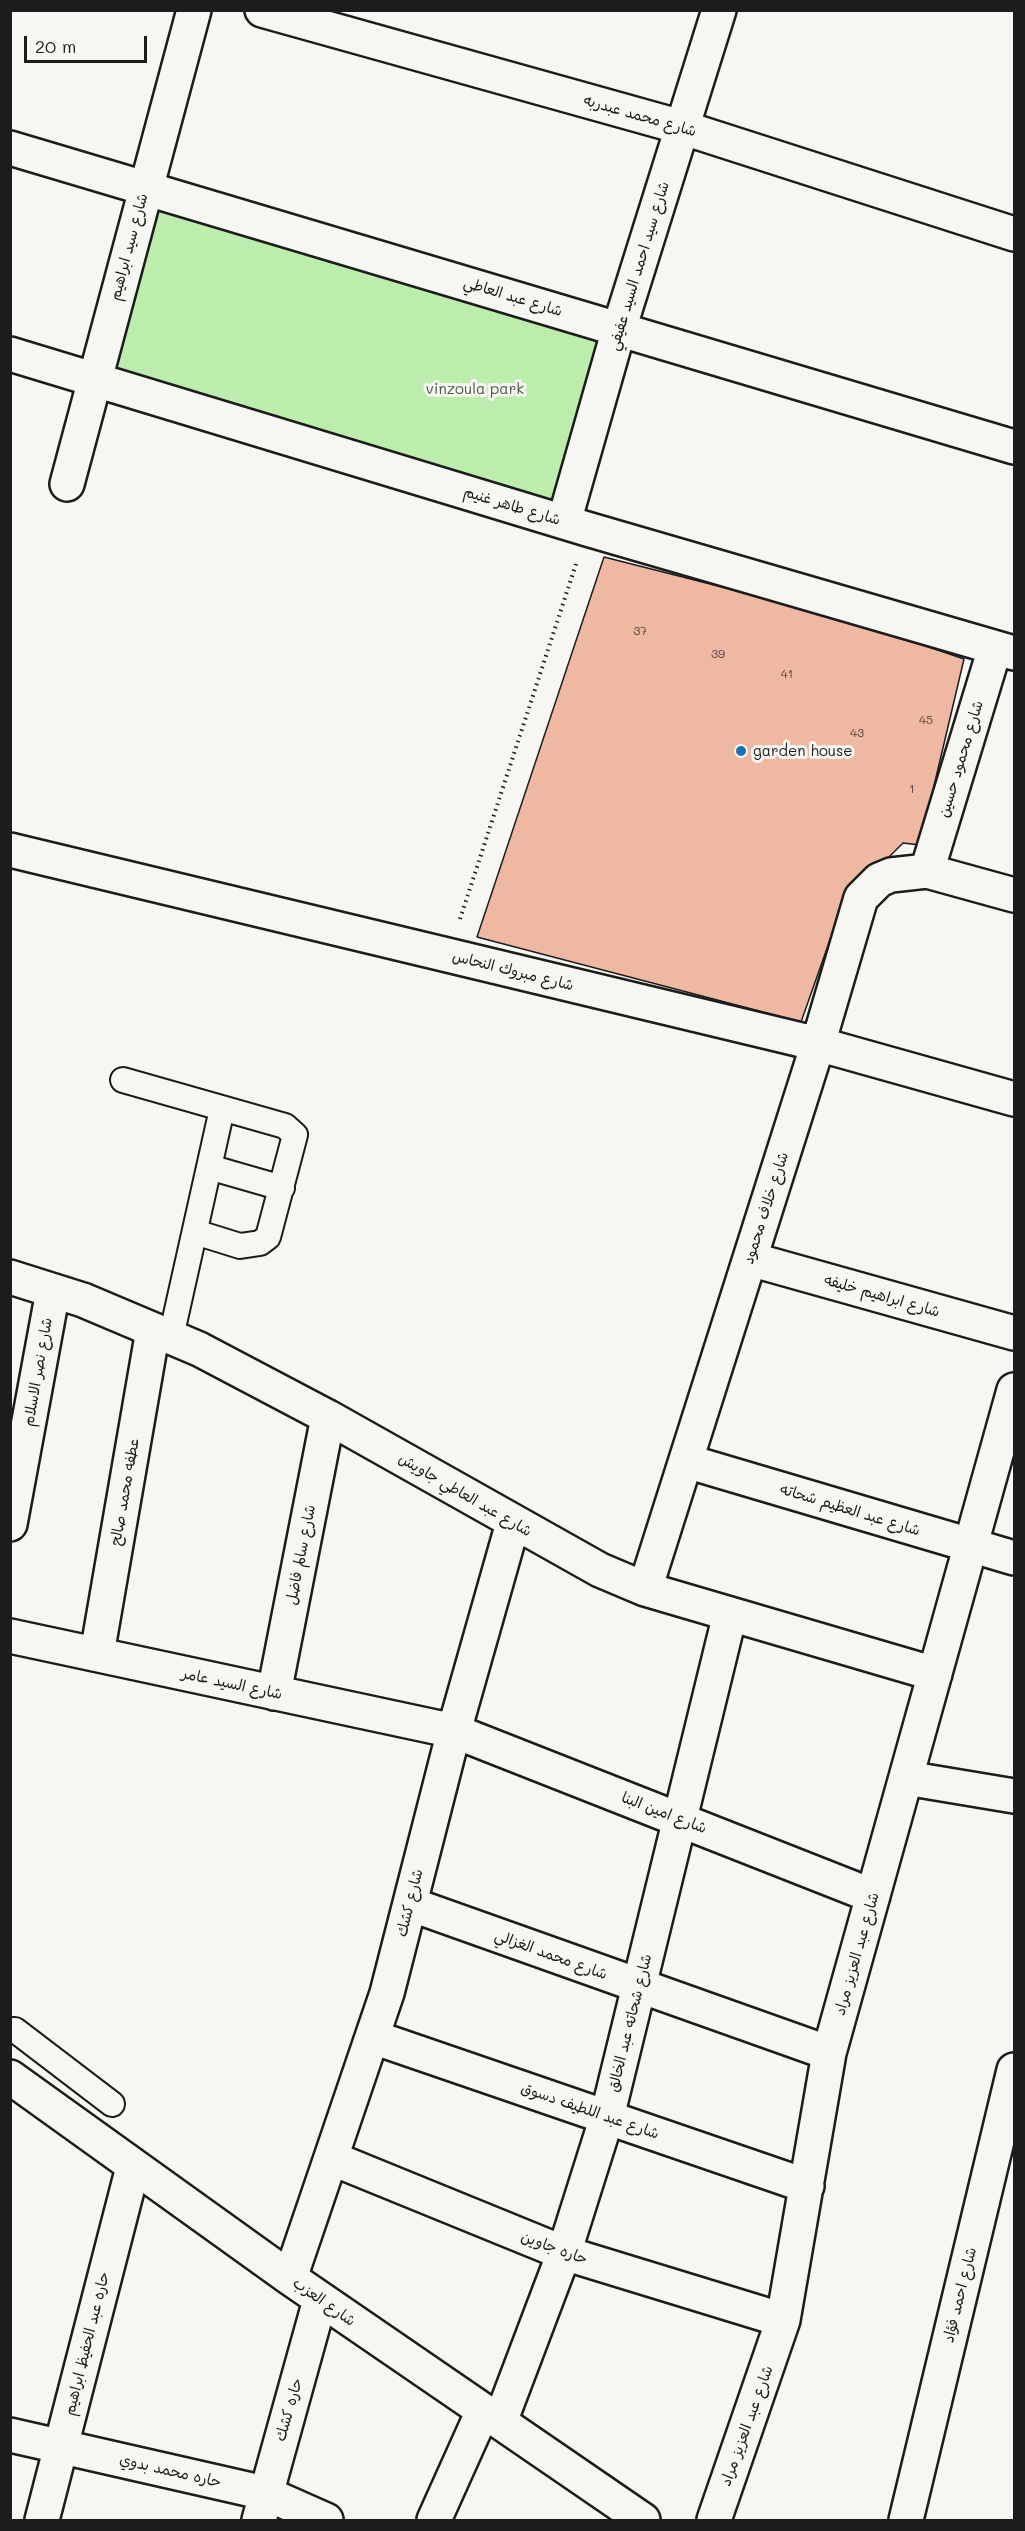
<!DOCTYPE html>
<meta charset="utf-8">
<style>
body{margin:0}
#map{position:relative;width:1025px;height:2531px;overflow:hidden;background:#f6f6f2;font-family:Mali,sans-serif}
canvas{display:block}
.frame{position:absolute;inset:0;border:12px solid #1c1c1c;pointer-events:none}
.scale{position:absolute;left:24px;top:36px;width:123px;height:27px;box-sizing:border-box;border:3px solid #1c1c1c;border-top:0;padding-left:8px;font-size:18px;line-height:21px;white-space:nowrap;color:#1c1c1c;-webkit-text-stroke:4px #f6f6f2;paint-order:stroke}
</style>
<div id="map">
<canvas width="1025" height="2531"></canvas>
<div class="frame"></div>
<div class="scale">20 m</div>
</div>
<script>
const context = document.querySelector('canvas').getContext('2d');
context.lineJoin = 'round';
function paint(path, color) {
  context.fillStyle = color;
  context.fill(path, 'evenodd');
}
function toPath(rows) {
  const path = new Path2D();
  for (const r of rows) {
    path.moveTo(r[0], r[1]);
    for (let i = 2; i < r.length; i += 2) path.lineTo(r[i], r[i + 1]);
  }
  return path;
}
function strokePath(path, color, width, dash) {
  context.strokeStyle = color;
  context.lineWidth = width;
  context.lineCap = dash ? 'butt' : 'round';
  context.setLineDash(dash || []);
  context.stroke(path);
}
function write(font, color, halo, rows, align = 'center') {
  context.font = font + ' Mali,"Playpen Sans Arabic",sans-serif';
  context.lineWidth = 6;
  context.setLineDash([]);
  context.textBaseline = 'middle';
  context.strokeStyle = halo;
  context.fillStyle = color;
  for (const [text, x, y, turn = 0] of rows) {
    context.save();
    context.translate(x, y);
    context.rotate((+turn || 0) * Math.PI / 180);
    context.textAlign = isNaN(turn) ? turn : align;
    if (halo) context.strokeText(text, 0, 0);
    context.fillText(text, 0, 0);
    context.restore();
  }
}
const green = toPath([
 [151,194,606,330,554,511,101,374]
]);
const building = toPath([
 [604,557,844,618,964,659,920,845,903,843,888,858,849,886,801,1022,477,937,604,557]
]);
const path = toPath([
 [460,919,576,564]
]);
const service = toPath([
 [123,1080,285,1126,295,1135,268,1237,260,1243,240,1246,195,1232],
 [209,1167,282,1188],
 [171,1337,222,1109],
 [15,2030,112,2104]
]);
const minor = toPath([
 [262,10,681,127,1014,234],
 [10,148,1014,447],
 [10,354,587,529,1014,653],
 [67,484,194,10],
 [564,522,619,329,719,10],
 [10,850,818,1044,1014,1099],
 [927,871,995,648],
 [750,1259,1014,1333],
 [10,1277,83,1300,199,1349,328,1417,600,1570,645,1589,935,1674],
 [686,1461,1014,1558],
 [10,1524,53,1291],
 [645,1589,818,1044,861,898,879,880,891,875,927,871,1014,895],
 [10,1636,454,1731,873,1896],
 [97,1654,153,1330],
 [274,1693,328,1417],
 [906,1778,1014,1796],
 [410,1904,829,2053],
 [373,2037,807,2186],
 [10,2077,290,2278,643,2520],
 [331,2158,564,2253,783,2320],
 [290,2278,387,1993,454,1731,513,1523],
 [500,2422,564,2253,607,2117,730,1614],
 [10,2435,265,2493,326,2520],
 [42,2520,133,2167],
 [259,2520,320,2300],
 [434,2520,483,2411],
 [714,2520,783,2320,829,2053,1014,1390],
 [906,2520,1014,2070]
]);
const markers = [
 [741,751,6,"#1f6fb2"]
];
const numberNames = [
 ["37",640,631],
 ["39",718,654],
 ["41",787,674],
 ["45",926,720],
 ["43",857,733],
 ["1",912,789]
];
const streetNames = [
 ["شارع محمد عبدربه",640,116,16],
 ["شارع سيد ابراهيم",129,247,-75],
 ["شارع سيد احمد السيد عفيفي",639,266,-73],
 ["شارع عبد العاطي",513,297,17],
 ["شارع طاهر غنيم",512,506,17],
 ["شارع محمود حسين",961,759,-73],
 ["شارع مبروك النحاس",513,971,14],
 ["شارع خلاف محمود",766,1208,-72],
 ["شارع ابراهيم خليفه",882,1296,16],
 ["شارع نصر الاسلام",38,1372,-80],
 ["عطفه محمد صالح",125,1492,-80],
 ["شارع عبد العاطي جاويش",465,1495,30],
 ["شارع عبد العظيم شحاته",850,1510,17],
 ["شارع سالم فاضل",301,1555,-79],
 ["شارع السيد عامر",232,1684,12],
 ["شارع امين البنا",664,1813,21],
 ["شارع كشك",410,1903,-76],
 ["شارع عبد العزيز مراد",857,1954,-74],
 ["شارع محمد الغزالي",551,1955,20],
 ["شارع شحاته عبد الخالق",630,2023,-76],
 ["شارع عبد اللطيف دسوق",590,2111,19],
 ["حاره جاوين",554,2248,20],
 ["شارع احمد فؤاد",960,2295,-76],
 ["شارع العزب",324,2302,35],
 ["حاره عبد الحفيظ ابراهيم",87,2344,-76],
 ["حاره كشك",289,2410,-74],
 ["شارع عبد العزيز مراد",747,2426,-70],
 ["حاره محمد بدوي",170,2471,13]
];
const parkNames = [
 ["vinzoula park",475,389]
];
const poiNames = [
 ["garden house",753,751]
];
paint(green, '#bcedac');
paint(building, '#eeb8a2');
strokePath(building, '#1c1c1c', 1.5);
strokePath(service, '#1c1c1c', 28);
strokePath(minor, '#1c1c1c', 38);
strokePath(path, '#1c1c1c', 4, [1.5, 4.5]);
strokePath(service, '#f6f6f2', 24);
strokePath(minor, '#f6f6f2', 33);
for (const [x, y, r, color] of markers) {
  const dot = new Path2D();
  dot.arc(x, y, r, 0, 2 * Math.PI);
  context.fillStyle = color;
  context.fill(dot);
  strokePath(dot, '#f6f6f2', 2);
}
write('12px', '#50433e', null, numberNames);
write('15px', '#1c1c1c', '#f6f6f2', streetNames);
write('15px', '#4c5b47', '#f6f6f2', parkNames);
write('15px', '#1c1c1c', '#f6f6f2', poiNames, 'left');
</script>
